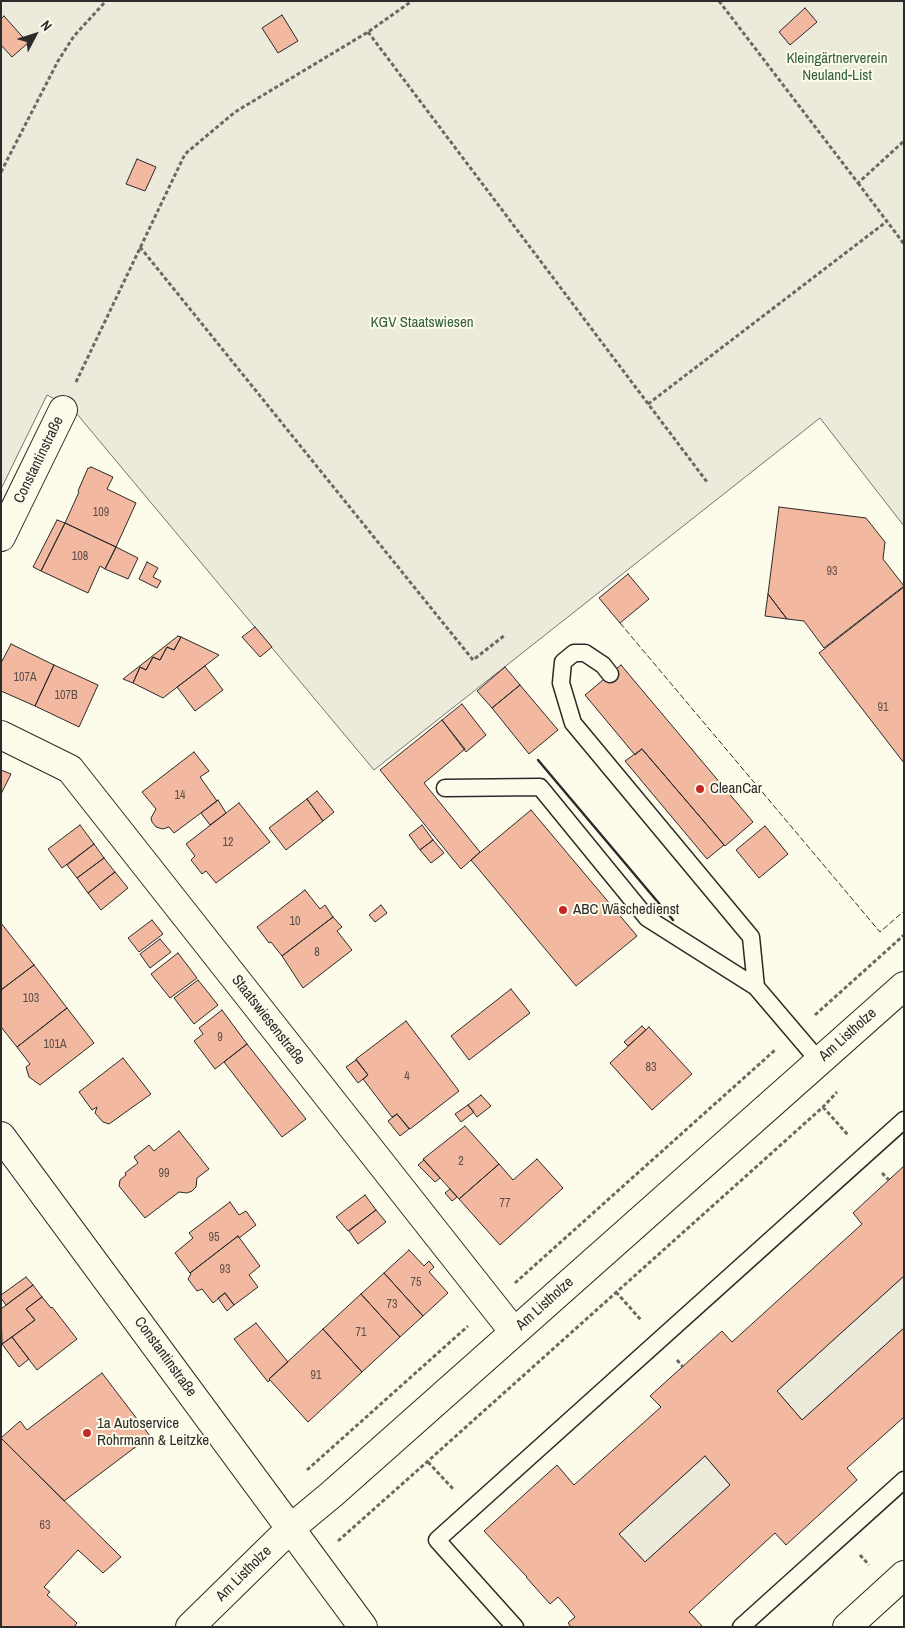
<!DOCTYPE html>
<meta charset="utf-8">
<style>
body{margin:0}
#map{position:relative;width:905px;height:1628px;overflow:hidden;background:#fdfbea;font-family:"Archivo Narrow",sans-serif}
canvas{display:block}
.frame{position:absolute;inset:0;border:2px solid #2b2b2b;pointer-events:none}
.north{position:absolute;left:10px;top:10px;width:50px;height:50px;-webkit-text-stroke:4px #fdfbea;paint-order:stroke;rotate:50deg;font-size:14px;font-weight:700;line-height:20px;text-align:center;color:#2b2b2b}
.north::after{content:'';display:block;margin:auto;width:18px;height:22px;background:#2b2b2b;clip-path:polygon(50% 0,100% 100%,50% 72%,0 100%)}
</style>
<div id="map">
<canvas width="905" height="1628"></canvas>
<div class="frame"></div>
<div class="north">N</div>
</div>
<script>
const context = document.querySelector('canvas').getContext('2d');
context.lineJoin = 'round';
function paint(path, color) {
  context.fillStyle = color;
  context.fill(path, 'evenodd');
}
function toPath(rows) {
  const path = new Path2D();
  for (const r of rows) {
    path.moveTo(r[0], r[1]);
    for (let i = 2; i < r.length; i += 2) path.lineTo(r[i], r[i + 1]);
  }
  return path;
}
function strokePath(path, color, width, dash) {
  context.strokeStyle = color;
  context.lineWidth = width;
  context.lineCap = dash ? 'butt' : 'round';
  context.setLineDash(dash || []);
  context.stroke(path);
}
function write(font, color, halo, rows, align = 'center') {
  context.font = font + ' "Archivo Narrow",sans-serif';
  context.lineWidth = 4;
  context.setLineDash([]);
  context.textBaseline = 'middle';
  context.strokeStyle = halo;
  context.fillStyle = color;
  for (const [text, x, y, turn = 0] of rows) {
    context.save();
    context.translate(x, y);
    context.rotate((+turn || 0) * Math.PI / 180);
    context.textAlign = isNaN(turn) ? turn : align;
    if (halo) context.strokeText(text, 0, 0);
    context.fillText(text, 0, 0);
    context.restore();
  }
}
const green = toPath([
 [1,1,904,1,904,526,820,418,374,770,72,408,47,395,1,489,1,1],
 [904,1276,904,1328,802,1420,777,1391,904,1276],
 [705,1456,730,1485,645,1562,619,1534,705,1456]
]);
const building = toPath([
 [805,8,817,22,790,45,779,32,805,8],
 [282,15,298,41,278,53,262,28,282,15],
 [4,16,28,43,12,57,1,45,1,19,4,16],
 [137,159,156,167,145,191,126,184,137,159],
 [91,467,113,477,107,489,136,503,116,547,65,523,79,492,78,491,88,468,90,468,91,467],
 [779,507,866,518,885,542,883,559,904,586,824,648,804,621,787,619,768,594,779,507],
 [57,520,65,523,41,571,33,567,57,520],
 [65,523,116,547,105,569,100,566,88,593,41,571,65,523],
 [116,547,138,558,128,579,105,569,116,547],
 [147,562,158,568,153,577,161,581,157,588,139,579,147,562],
 [628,574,649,599,620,623,599,598,628,574],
 [904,587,904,763,819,653,904,587],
 [768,594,787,619,765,616,768,594],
 [255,627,272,647,260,657,242,637,255,627],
 [178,636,181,637,174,650,167,647,160,660,153,657,146,670,140,667,133,683,123,679,178,636],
 [181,637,219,655,163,698,133,683,140,667,146,670,153,657,160,660,167,647,174,650,181,637],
 [11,644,54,665,35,706,1,691,1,663,11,644],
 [54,665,98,685,79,727,35,706,54,665],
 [621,665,753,822,725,846,642,749,635,755,585,695,621,665],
 [205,666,223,690,195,711,177,687,205,666],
 [505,667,520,685,492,708,477,691,505,667],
 [520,685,558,730,529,754,492,708,520,685],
 [462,704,486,735,466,752,442,720,462,704],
 [442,720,465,749,424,783,480,852,461,869,380,770,442,720],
 [642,749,724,845,707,859,625,761,642,749],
 [194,752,209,771,200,777,217,801,174,833,169,827,163,829,156,827,152,822,151,818,156,809,142,792,194,752],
 [1,770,11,774,1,794,1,770],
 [317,791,334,812,323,821,307,799,317,791],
 [307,799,323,821,286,850,269,828,307,799],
 [218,800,226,813,210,825,201,813,218,800],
 [239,803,270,842,216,883,206,871,202,874,191,860,195,856,186,844,239,803],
 [531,810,637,936,576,986,471,860,531,810],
 [80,825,94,844,62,868,48,849,80,825],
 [422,825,433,840,420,850,409,835,422,825],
 [765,826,788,854,759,878,736,850,765,826],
 [433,840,444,853,431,863,420,850,433,840],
 [94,844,104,858,77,878,67,865,94,844],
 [104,858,115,872,88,893,77,878,104,858],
 [115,872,128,888,101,910,88,893,115,872],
 [305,890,320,909,325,905,333,917,282,956,271,942,269,943,257,927,305,890],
 [381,905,387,913,375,922,369,915,381,905],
 [333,917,342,927,337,931,352,950,303,988,282,956,333,917],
 [152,920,163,934,139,952,128,938,152,920],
 [1,923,34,965,1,990,1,923],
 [160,939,171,952,150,968,140,954,160,939],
 [178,953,197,978,170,998,151,974,178,953],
 [34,965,67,1008,17,1047,1,1027,1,990,34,965],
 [198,980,218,1005,194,1024,174,998,198,980],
 [511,989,530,1013,469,1060,451,1036,511,989],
 [67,1008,94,1043,40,1085,29,1077,26,1067,30,1064,17,1047,67,1008],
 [222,1010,247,1044,215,1069,194,1041,203,1034,199,1028,222,1010],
 [406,1021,459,1091,410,1129,397,1114,392,1117,363,1079,368,1075,356,1059,406,1021],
 [642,1026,646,1030,628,1046,624,1042,642,1026],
 [649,1027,692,1074,652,1110,610,1063,649,1027],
 [247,1044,306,1119,282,1137,224,1062,247,1044],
 [123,1058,151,1094,109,1124,103,1122,95,1113,97,1107,92,1110,79,1092,123,1058],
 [356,1060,368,1075,358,1083,346,1067,356,1060],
 [481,1095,491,1106,477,1117,468,1105,481,1095],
 [468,1105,474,1112,461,1122,455,1114,468,1105],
 [397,1114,409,1129,400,1136,388,1121,397,1114],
 [465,1126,499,1164,459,1199,423,1159,465,1126],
 [179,1131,209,1169,197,1178,196,1187,192,1191,187,1193,179,1192,145,1218,119,1186,120,1180,126,1175,125,1173,138,1163,134,1157,149,1145,154,1151,179,1131],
 [537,1159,563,1188,500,1245,459,1199,499,1164,513,1180,537,1159],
 [424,1160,440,1178,435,1182,418,1165,424,1160],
 [904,1166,904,1276,777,1391,802,1420,904,1328,904,1417,847,1468,857,1480,786,1545,775,1533,689,1612,703,1627,571,1627,568,1623,575,1617,567,1607,558,1597,550,1604,526,1577,527,1577,484,1531,557,1465,574,1485,661,1407,650,1396,722,1331,732,1342,862,1224,853,1213,904,1166],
 [705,1456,730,1485,645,1562,619,1534,705,1456],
 [450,1189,457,1197,452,1201,445,1193,450,1189],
 [365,1195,376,1210,348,1231,336,1217,365,1195],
 [230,1202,239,1215,246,1211,256,1225,239,1238,238,1236,190,1273,175,1253,193,1238,189,1233,230,1202],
 [376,1210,386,1222,358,1244,349,1231,376,1210],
 [238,1236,260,1266,249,1275,258,1287,234,1305,225,1293,213,1303,202,1289,197,1291,188,1279,191,1274,190,1273,238,1236],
 [409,1250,424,1266,429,1261,434,1267,429,1272,448,1293,423,1316,384,1273,409,1250],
 [384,1273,423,1316,400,1337,361,1294,384,1273],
 [26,1277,33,1285,6,1305,1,1298,1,1295,26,1277],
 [33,1285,42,1297,26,1309,35,1320,2,1344,1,1309,33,1285],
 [225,1293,234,1305,227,1311,218,1298,225,1293],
 [361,1294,400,1337,362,1372,323,1329,361,1294],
 [42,1297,51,1308,52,1307,77,1339,37,1370,12,1337,35,1320,26,1309,42,1297],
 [256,1323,288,1362,269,1379,270,1380,268,1382,234,1339,256,1323],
 [323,1329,362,1372,308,1422,269,1379,323,1329],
 [12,1337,29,1359,19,1367,2,1344,12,1337],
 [102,1373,150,1436,64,1501,1,1438,20,1421,27,1430,102,1373],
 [1,1438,121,1557,103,1573,78,1550,44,1587,50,1592,47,1595,77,1623,74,1627,1,1627,1,1438]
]);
const path = toPath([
 [719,1,858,183,904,141],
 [368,32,707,482],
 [1,172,58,61,74,36,106,1],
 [858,183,904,244],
 [140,247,473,660,505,635],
 [76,382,185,154,235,112,368,32,412,1],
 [648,404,886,222],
 [815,1015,904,935],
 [823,1107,848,1135],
 [882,1173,889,1180],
 [515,1283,775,1050],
 [616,1292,641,1320],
 [677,1360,683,1367],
 [428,1462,454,1490],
 [307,1470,468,1326],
 [338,1541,428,1461,823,1107,837,1092],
 [860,1555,869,1565]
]);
const lane = toPath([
 [610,674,603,665,585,653,574,653,563,662,561,683,573,723,751,937,756,987,819,1061],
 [445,788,540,787,647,918,756,987],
 [515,1627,437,1540,904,1120],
 [741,1627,904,1480]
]);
const street = toPath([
 [1,537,63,410],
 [1,735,70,769,514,1332],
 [1,1136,363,1627],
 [190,1627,291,1528,332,1494,904,986],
 [847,1627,904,1575]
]);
const fence = toPath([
 [620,623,880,932,904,911]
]);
const wall = toPath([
 [538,760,673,920]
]);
const markers = [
 [700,789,5,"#c62828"],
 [563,910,5,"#c62828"],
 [87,1433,5,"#c62828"]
];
const numberNames = [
 ["109",101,513],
 ["108",80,557],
 ["93",832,572],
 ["107A",25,678],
 ["107B",66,696],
 ["91",883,708],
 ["14",180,796],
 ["12",228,843],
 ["10",295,922],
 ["8",317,953],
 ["103",31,999],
 ["9",220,1038],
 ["101A",55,1045],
 ["83",651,1068],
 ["4",407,1077],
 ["2",461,1162],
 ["99",164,1174],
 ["77",505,1204],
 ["95",214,1238],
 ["93",225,1270],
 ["75",416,1283],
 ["73",392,1305],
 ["71",361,1333],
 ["91",316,1376],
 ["63",45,1526]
];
const parkNames = [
 ["Kleingärtnerverein",837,59],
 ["Neuland-List",837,76],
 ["KGV Staatswiesen",422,323]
];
const streetNames = [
 ["Constantinstraße",39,460,-64],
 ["Staatswiesenstraße",268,1020,52],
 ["Am Listholze",848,1035,-42],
 ["Am Listholze",545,1304,-42],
 ["Constantinstraße",165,1357,54],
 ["Am Listholze",244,1574,-45]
];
const poiNames = [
 ["CleanCar",710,789],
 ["ABC Wäschedienst",573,910],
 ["1a Autoservice",97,1424],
 ["Rohrmann & Leitzke",97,1441]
];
paint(green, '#ecebdb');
strokePath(green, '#74746e', 1);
paint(building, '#f2b8a0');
strokePath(building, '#2b2b2b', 1);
strokePath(lane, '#2b2b2b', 19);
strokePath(street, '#2b2b2b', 30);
strokePath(path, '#6a6964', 3, [4, 2.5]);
strokePath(lane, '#fdfbea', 16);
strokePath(street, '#fdfbea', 28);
strokePath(fence, '#2b2b2b', 1, [6, 2.5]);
strokePath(wall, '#2b2b2b', 2.5);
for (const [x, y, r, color] of markers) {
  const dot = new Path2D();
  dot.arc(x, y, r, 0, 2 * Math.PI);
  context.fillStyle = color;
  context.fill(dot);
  strokePath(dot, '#fdfbea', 2);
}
write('12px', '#5d4e48', null, numberNames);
write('15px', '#34623c', '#fdfbea', parkNames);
write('15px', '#2b2b2b', '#fdfbea', streetNames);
write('15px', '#2b2b2b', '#fdfbea', poiNames, 'left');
</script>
